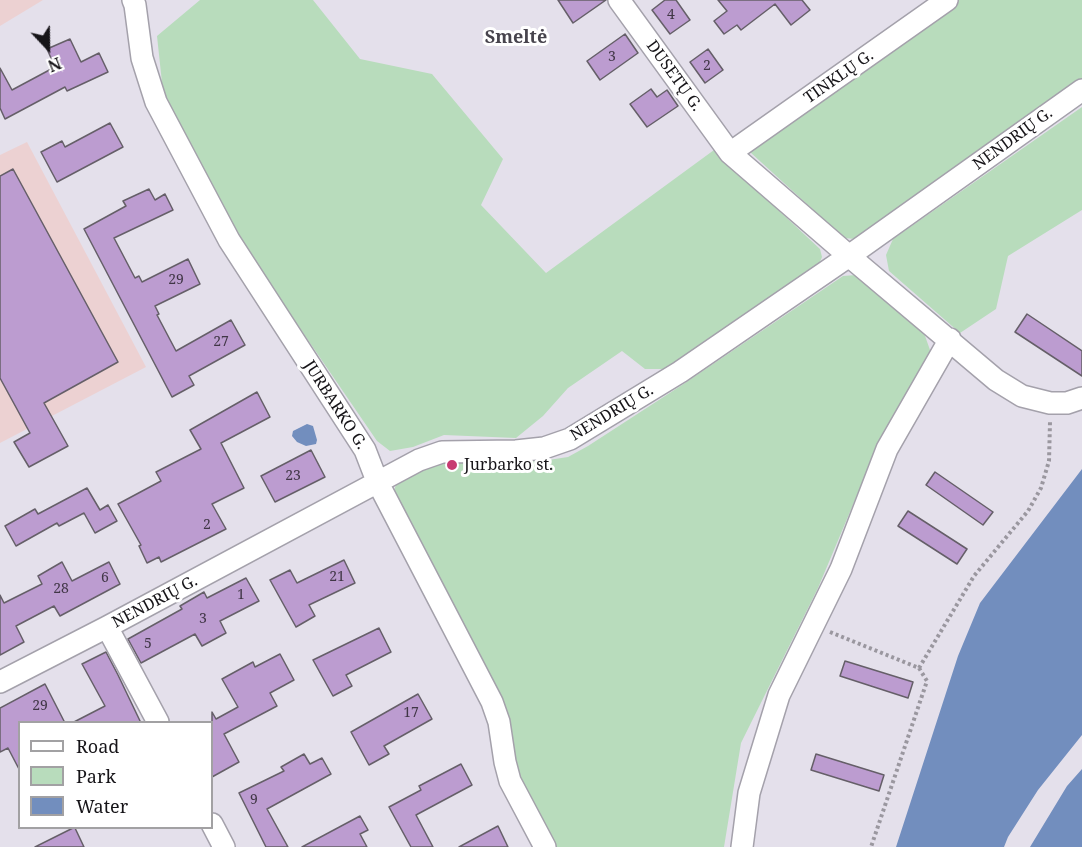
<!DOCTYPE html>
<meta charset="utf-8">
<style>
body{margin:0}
#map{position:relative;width:1082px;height:847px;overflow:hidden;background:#e4e0eb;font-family:"Noto Serif",serif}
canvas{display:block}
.legend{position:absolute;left:18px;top:721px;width:195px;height:108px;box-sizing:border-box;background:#fff;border:2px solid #a2a1a3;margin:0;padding:8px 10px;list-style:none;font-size:18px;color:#161418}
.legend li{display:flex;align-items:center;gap:12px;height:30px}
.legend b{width:30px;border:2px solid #a2a1a3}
.north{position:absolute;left:18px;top:18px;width:60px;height:60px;-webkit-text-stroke:4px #fff;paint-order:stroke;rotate:158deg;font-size:16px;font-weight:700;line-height:24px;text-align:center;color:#161418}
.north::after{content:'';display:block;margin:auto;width:21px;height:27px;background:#161418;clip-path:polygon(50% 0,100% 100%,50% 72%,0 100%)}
</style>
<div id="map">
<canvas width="1082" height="847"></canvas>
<ul class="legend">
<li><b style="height:8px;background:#fff"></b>Road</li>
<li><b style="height:16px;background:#b8dcbc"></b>Park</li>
<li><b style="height:16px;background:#728ebe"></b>Water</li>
</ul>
<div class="north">N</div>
</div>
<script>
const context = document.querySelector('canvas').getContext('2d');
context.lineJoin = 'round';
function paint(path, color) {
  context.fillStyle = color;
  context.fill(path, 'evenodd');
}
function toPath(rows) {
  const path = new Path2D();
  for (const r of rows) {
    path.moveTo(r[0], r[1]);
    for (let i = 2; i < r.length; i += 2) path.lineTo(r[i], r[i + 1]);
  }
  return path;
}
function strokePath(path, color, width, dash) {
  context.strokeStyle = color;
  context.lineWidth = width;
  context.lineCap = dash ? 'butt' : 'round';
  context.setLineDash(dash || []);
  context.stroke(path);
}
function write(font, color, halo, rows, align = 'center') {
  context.font = font + ' "Noto Serif",serif';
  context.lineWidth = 6;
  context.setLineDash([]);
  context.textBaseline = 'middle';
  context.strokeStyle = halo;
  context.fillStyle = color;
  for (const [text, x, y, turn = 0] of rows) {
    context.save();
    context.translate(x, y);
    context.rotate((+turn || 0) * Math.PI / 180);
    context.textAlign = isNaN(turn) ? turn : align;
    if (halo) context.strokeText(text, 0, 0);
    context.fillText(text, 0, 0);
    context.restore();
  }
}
const industrial = toPath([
 [0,0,43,0,0,26],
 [27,142,146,367,0,443,0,155]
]);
const green = toPath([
 [200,0,313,0,360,59,432,74,503,159,481,205,546,273,714,150,820,249,822,257,819,264,665,369,645,369,622,351,568,388,543,416,516,438,444,435,413,447,390,451,377,441,243,245,163,92,157,36],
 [958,0,1082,0,1082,79,855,239,844,238,750,152],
 [1082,107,1082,210,1008,256,996,309,960,333,889,271,886,255,893,239],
 [856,275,924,333,930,350,928,363,876,450,818,588,741,743,724,847,555,847,515,771,393,495,396,484,405,477,432,464,455,458,548,460,568,457,588,446,682,385,843,276]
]);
const water = toPath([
 [307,424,313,426,317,440,316,444,306,446,297,442,292,436,293,431],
 [1082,469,1082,735,1038,790,1008,837,1004,847,896,847,958,656,980,603],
 [1082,769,1082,847,1030,847,1067,786]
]);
const building = toPath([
 [558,0,606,0,573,23,558,0],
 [665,0,676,0,690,20,670,34,652,10,665,0],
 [718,0,802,0,810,10,791,25,775,4,741,30,737,25,724,34,714,21,727,11,718,0],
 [625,34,638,53,600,80,587,61,625,34],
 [70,39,81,62,99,53,108,72,67,91,65,87,5,119,0,108,0,68,12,90,55,67,47,49,70,39],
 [708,49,723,70,705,83,690,62,708,49],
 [651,89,657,97,667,90,678,106,647,127,630,104,651,89],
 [110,123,123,147,57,182,41,152,62,141,65,147,110,123],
 [13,169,118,362,44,403,68,446,29,467,14,442,30,433,0,378,0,176,13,169],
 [149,189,155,200,165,194,173,210,114,238,135,278,139,276,142,282,188,259,200,284,155,306,159,314,157,315,176,351,231,320,245,345,189,376,194,385,172,397,84,229,126,206,123,201,149,189],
 [1027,314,1082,351,1082,376,1015,332,1027,314],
 [257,392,270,417,221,443,244,488,212,504,226,529,161,562,159,557,147,563,139,546,141,545,118,504,161,481,156,472,201,449,190,430,257,392],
 [311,450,325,477,275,502,261,476,311,450],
 [935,472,993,512,983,525,926,485,935,472],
 [87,488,100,510,108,505,117,521,95,533,84,513,59,526,57,523,16,546,5,526,35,509,38,514,87,488],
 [908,511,967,549,957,564,898,526,908,511],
 [344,560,355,583,309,605,315,616,296,627,270,580,290,570,297,583,344,560],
 [62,562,72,581,109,562,120,584,60,616,54,606,16,626,24,642,0,655,0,595,4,603,42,584,38,576,62,562],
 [246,578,259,601,220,621,226,633,202,646,195,634,141,663,128,639,182,609,180,606,204,592,207,598,246,578],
 [379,628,391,652,346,675,352,686,333,696,313,660,379,628],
 [106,652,118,675,141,723,72,723,105,706,82,664,106,652],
 [280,654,294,680,270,693,277,706,224,734,239,762,212,777,212,712,216,719,238,707,222,679,253,662,255,667,280,654],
 [845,661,913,682,908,698,840,676,845,661],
 [45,684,65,723,20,723,20,771,8,748,0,752,0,708,45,684],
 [418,694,432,719,384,746,389,754,369,765,351,732,418,694],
 [304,754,310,764,322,758,331,774,267,809,288,847,266,847,239,793,284,771,281,767,304,754],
 [816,754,884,775,879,791,811,770,816,754],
 [461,764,472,785,416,815,433,847,411,847,389,807,421,790,419,786,461,764],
 [360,816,368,830,360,834,367,847,302,847,360,816],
 [498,826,508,847,459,847,498,826],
 [75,828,84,847,35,847,73,828,75,828]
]);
const path = toPath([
 [830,632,919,668,927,681,871,847],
 [919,668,974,576,1028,511,1041,488,1049,461,1050,422]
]);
const minor = toPath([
 [133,0,135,5,142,58,156,102,229,240,365,450,377,481,492,702,499,722,505,762,510,781,545,847],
 [619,0,730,153,849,256,996,380,1022,396,1050,403,1067,403,1082,398],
 [730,153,947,0],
 [107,627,158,722],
 [0,682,107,627,419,460,442,452,516,451,544,448,570,439,680,372,849,256,1082,90],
 [212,824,224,847],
 [742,847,749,793,779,695,841,569,887,449,950,339]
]);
const markers = [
 [452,465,6,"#c73c71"]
];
const numberNames = [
 ["4",671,15],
 ["3",612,57],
 ["2",707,66],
 ["29",176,280],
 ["27",221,342],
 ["23",293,476],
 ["2",207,525],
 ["21",337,577],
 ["6",105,578],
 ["28",61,589],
 ["1",241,595],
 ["3",203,619],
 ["5",148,644],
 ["29",40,706],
 ["17",411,713],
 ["9",254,800]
];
const streetNames = [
 ["DUSETŲ G.",674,76,54],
 ["TINKLŲ G.",839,77,-35],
 ["NENDRIŲ G.",1013,139,-36],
 ["JURBARKO G.",335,405,57],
 ["NENDRIŲ G.",612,413,-31],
 ["NENDRIŲ G.",155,602,-28]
];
const poiNames = [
 ["Jurbarko st.",464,465]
];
const neighbourhoodNames = [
 ["Smeltė",516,38]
];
paint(industrial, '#ecd1d2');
paint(green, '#b8dcbc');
paint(water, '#728ebe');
paint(building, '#bc9cd0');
strokePath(building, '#655f68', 1.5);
strokePath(minor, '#a4a1ab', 24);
strokePath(path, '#9a979f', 4, [3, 3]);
strokePath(minor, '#fff', 21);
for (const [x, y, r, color] of markers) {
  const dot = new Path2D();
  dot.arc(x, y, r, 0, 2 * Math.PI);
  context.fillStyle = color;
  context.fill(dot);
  strokePath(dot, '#fff', 2);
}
write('14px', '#403646', null, numberNames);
write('16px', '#161418', '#fff', streetNames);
write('16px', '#161418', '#fff', poiNames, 'left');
write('bold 18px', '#47444d', '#fff', neighbourhoodNames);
</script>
